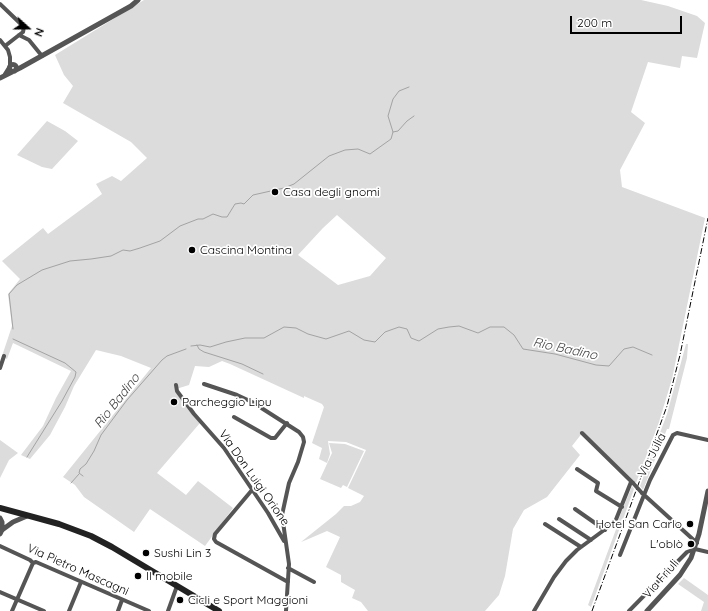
<!DOCTYPE html>
<meta charset="utf-8">
<style>
body{margin:0}
#map{position:relative;width:708px;height:611px;overflow:hidden;background:#fff;font-family:Quicksand,sans-serif}
canvas{display:block}
.north{position:absolute;left:8px;top:8px;width:40px;height:40px;-webkit-text-stroke:3px #fff;paint-order:stroke;rotate:111deg;font-size:11px;font-weight:700;line-height:16px;text-align:center;color:#000}
.north::after{content:'';display:block;margin:auto;width:14px;height:18px;background:#000;clip-path:polygon(50% 0,100% 100%,50% 72%,0 100%)}
.scale{position:absolute;left:570px;top:16px;width:112px;height:18px;box-sizing:border-box;border:2px solid #000;border-top:0;padding-left:5px;font-size:12px;line-height:14px;white-space:nowrap;color:#000;-webkit-text-stroke:3px #fff;paint-order:stroke}
</style>
<div id="map">
<canvas width="708" height="611"></canvas>
<div class="north">N</div>
<div class="scale">200 m</div>
</div>
<script>
const context = document.querySelector('canvas').getContext('2d');
context.lineJoin = 'round';
function paint(path, color) {
  context.fillStyle = color;
  context.fill(path, 'evenodd');
}
function toPath(rows) {
  const path = new Path2D();
  for (const r of rows) {
    if (r.length === 3) {
      path.moveTo(r[0] + r[2], r[1]);
      path.arc(r[0], r[1], r[2], 0, 2 * Math.PI);
      continue;
    }
    path.moveTo(r[0], r[1]);
    for (let i = 2; i < r.length; i += 2) path.lineTo(r[i], r[i + 1]);
  }
  return path;
}
function strokePath(path, color, width, dash) {
  context.strokeStyle = color;
  context.lineWidth = width;
  context.lineCap = dash ? 'butt' : 'round';
  context.setLineDash(dash || []);
  context.stroke(path);
}
function write(font, color, halo, rows, align = 'center') {
  context.font = font + ' Quicksand,sans-serif';
  context.lineWidth = 3.5;
  context.setLineDash([]);
  context.textBaseline = 'middle';
  context.strokeStyle = halo;
  context.fillStyle = color;
  for (const [text, x, y, turn = 0] of rows) {
    context.save();
    context.translate(x, y);
    context.rotate((+turn || 0) * Math.PI / 180);
    context.textAlign = isNaN(turn) ? turn : align;
    if (halo) context.strokeText(text, 0, 0);
    context.fillText(text, 0, 0);
    context.restore();
  }
}
const green = toPath([
 [144,0,641,0,668,6,697,16,705,23,697,58,682,56,680,68,648,62,631,112,645,123,620,170,622,187,705,218,672,379,659,422,636,483,583,432,572,446,580,455,547,497,524,510,513,529,505,576,499,595,485,611,368,611,361,602,352,598,355,590,341,582,341,575,326,567,340,537,327,531,306,540,301,542,336,514,344,506,351,506,360,502,364,496,348,488,366,450,346,442,328,441,330,454,327,463,319,459,322,448,312,443,324,407,322,404,304,396,304,398,230,364,222,361,209,367,195,366,189,385,176,389,200,423,157,473,186,495,198,481,233,508,205,546,150,509,134,532,84,497,75,485,63,477,151,368,121,356,96,350,74,386,65,407,50,435,30,459,21,455,43,426,56,398,71,371,13,343,7,359,2,356,12,326,8,294,20,279,2,261,43,228,48,234,102,194,96,184,112,176,121,181,147,158,131,142,63,103,73,86,64,75,55,55],
 [337,215,386,258,370,276,338,285,298,255,323,228],
 [47,121,65,131,78,141,52,169,42,167,17,155],
 [686,344,688,344,687,358,669,429,667,429,643,490,640,486,667,414],
 [0,440,18,453,9,460,0,478],
 [329,443,345,444,364,451,347,487,343,485,341,488,320,479,332,453],
 [632,486,634,489,591,607,588,605,618,524,617,523],
 [684,578,708,595,708,611,701,611,704,602,678,584]
]);
const stream = toPath([
 [393,132,398,131,407,121,414,116],
 [13,329,9,294,17,285,42,270,70,261,91,259,111,256,123,250,130,251,140,248,160,241,180,226,198,219,203,219,213,214,222,217,227,217,235,204,241,203,244,204,253,195,284,188,294,184,329,156,345,150,358,149,370,154,391,139,393,132,388,116,393,99,399,91,409,87],
 [13,339,65,363,76,372,75,377,62,401,27,457],
 [197,345,199,349,204,352,242,364,263,374],
 [191,346,200,345,210,347,226,342,245,338,264,338,284,327,296,328,308,334,326,339,349,331,364,340,375,342,385,332,399,327,407,329,411,338,419,341,438,329,449,327,459,326,478,333,490,327,504,327,514,335,523,349,555,354,596,365,609,366,624,349,633,347,652,355],
 [83,476,79,473,80,469,86,464,94,451,101,435,127,400,162,360,167,356,186,349],
 [71,483,79,474]
]);
const minor = toPath([
 [0,4,24,27,23,32,5,46],
 [19,35,29,40,42,56],
 [0,40,8,50,10,57,10,66,5,74],
 [0,368,4,356],
 [204,384,237,395,252,402,299,432,303,437,304,442,298,462,289,483,282,515,289,564,286,611],
 [176,385,177,391,194,414,224,448,268,513,284,541],
 [234,417,271,438,275,438,287,423],
 [582,433,633,483],
 [577,469,598,483,596,491,622,507],
 [252,490,215,534,214,539,216,542,288,582],
 [642,493,697,543],
 [575,509,605,530],
 [559,519,591,540],
 [545,524,581,547],
 [0,546,30,560,33,563,36,562,149,611],
 [620,555,650,480,673,435,677,433,708,440],
 [288,568,314,582],
 [0,592,44,611],
 [12,611,33,563],
 [69,611,81,582],
 [118,611,122,600],
 [168,611,177,586],
 [534,611,554,577,566,561,577,550,615,522,631,482],
 [629,611,687,552,695,549,708,552]
]);
const tertiary = toPath([
 [13,68,3.5],
 [0,78,20,68,131,6,138,0],
 [0,518,2,522,2,530],
 [0,534,2,530,13,522,27,516],
 [647,611,680,575,691,558,699,534,708,491]
]);
const secondary = toPath([
 [0,508,59,524,91,536,112,547,219,611]
]);
const rail = toPath([
 [592,611,667,406,680,355,708,218]
]);
const minorBridge = toPath([
 [633,483,642,493]
]);
const markers = [
 [275,192,4,"#000"],
 [192,250,4,"#000"],
 [174,402,4,"#000"],
 [690,524,4,"#000"],
 [691,544,4,"#000"],
 [146,553,4,"#000"],
 [138,576,4,"#000"],
 [180,600,4,"#000"]
];
const poiNames = [
 ["Casa degli gnomi",283,192],
 ["Cascina Montina",200,250],
 ["Parcheggio Lipu",182,402],
 ["Hotel San Carlo",682,524,"right"],
 ["L'oblò",683,544,"right"],
 ["Sushi Lin 3",154,553],
 ["Il mobile",146,576],
 ["Cicli e Sport Maggioni",188,600]
];
const streetNames = [
 ["Via Julia",652,455,-63],
 ["Via Don Luigi Orione",254,478,55],
 ["Via Pietro Mascagni",78,570,24],
 ["Via Friuli",661,579,-49]
];
const waterNames = [
 ["Rio Badino",565,349,12],
 ["Rio Badino",117,401,-52]
];
paint(green, '#dcdcdc');
strokePath(stream, '#a3a3a3', 1);
strokePath(minor, '#555', 4);
strokePath(tertiary, '#555', 5);
strokePath(secondary, '#222', 6);
strokePath(rail, '#000', 1, [6, 2, 1, 2]);
strokePath(minorBridge, '#555', 4);
for (const [x, y, r, color] of markers) {
  const dot = new Path2D();
  dot.arc(x, y, r, 0, 2 * Math.PI);
  context.fillStyle = color;
  context.fill(dot);
  strokePath(dot, '#fff', 1.5);
}
write('12px', '#000', '#fff', poiNames, 'left');
write('12px', '#000', '#fff', streetNames);
write('italic 13px', '#444', '#fff', waterNames);
</script>
